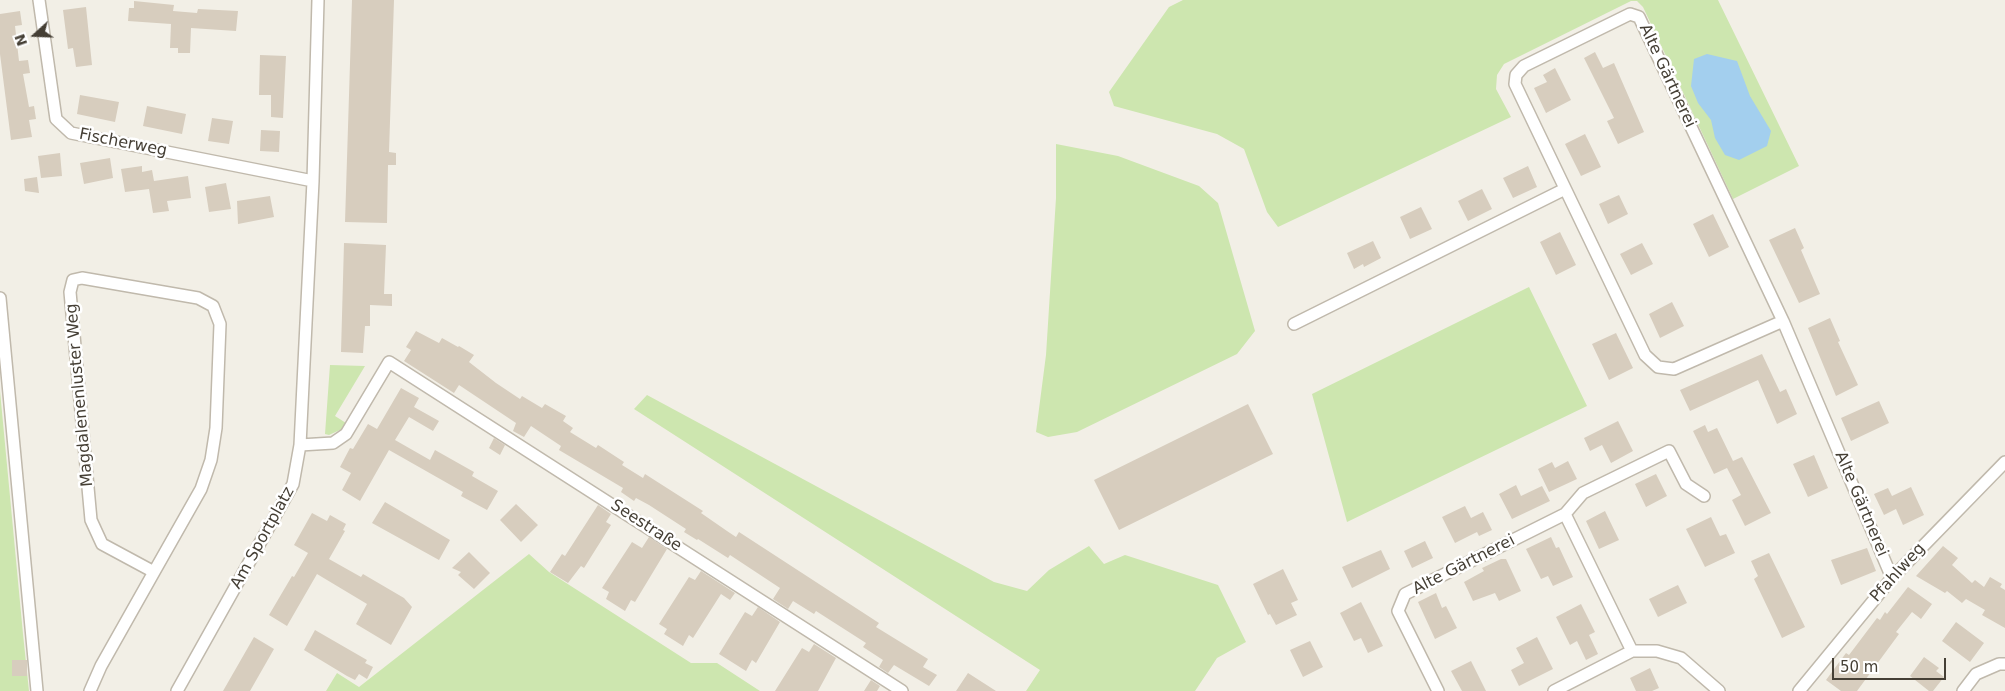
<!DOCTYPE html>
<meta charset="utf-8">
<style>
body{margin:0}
#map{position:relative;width:2005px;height:691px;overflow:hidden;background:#f2efe6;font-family:"DejaVu Sans",sans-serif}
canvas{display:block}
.north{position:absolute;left:10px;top:10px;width:50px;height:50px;-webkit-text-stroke:4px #fff;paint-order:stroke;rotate:250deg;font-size:14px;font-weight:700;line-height:20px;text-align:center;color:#453f35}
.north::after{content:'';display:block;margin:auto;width:18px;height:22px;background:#453f35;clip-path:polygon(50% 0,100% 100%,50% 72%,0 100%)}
.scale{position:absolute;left:1832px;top:658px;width:114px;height:22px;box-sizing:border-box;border:2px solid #453f35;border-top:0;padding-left:6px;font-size:15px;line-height:18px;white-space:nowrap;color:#453f35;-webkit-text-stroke:4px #fff;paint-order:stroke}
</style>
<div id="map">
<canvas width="2005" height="691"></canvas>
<div class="north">N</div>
<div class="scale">50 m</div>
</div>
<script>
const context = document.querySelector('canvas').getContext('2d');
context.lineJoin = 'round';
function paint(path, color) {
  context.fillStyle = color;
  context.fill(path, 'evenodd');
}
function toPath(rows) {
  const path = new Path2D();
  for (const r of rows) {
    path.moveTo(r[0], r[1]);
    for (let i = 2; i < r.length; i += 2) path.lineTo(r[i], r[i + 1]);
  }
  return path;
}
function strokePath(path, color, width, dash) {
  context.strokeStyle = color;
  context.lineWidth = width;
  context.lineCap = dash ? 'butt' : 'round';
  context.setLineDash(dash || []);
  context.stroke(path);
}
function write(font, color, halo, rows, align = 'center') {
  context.font = font + ' "DejaVu Sans",sans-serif';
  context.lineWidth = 5;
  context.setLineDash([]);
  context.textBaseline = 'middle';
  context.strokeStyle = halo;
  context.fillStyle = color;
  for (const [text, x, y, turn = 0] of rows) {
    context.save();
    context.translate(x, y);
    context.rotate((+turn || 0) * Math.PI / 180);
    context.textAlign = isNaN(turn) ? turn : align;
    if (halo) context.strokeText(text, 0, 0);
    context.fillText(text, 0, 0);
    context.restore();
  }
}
const green = toPath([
 [1183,0,1718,0,1799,166,1733,199,1643,7,1637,1,1631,1,1504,64,1497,75,1496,89,1511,117,1278,227,1267,212,1244,149,1217,134,1114,106,1109,92,1169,7],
 [1056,144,1118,156,1199,186,1218,203,1255,331,1237,354,1077,432,1048,437,1036,432,1046,355,1056,198],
 [1529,287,1587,406,1347,522,1312,394],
 [330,365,365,366,335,416,346,423,342,429,329,435,325,434],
 [0,391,23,634,29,691,0,691],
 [647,395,994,582,1027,591,1049,570,1089,546,1104,564,1125,555,1218,585,1246,642,1217,658,1195,691,1026,691,1040,670,634,409],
 [529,554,549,572,691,663,717,663,760,691,326,691,337,673,359,687]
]);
const water = toPath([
 [1707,54,1737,61,1750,96,1771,131,1767,146,1739,160,1725,155,1715,138,1711,120,1698,103,1691,86,1694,59]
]);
const building = toPath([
 [352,0,394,0,389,152,396,153,396,165,388,165,387,223,345,222],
 [134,1,174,5,173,11,197,13,198,9,238,11,236,31,191,28,190,53,178,53,178,48,170,48,171,24,128,21,129,8,134,8],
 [86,7,92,65,76,67,73,48,68,49,63,10],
 [20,11,22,25,15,26,19,61,28,60,30,73,23,74,29,107,34,106,36,119,29,120,32,137,11,140,0,54,0,14],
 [1595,52,1603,68,1614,63,1644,132,1618,144,1607,121,1614,118,1584,58],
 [260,55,286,56,283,118,271,117,271,95,259,95],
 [1555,68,1571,100,1546,113,1534,88,1547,82,1543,75],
 [80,95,119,102,115,122,77,114],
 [147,106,186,114,182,134,143,126],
 [212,118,233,121,229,144,208,141],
 [261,130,280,131,279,152,260,151],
 [1585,134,1601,167,1581,176,1565,144],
 [60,153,62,176,41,178,38,156],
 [110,158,113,178,84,184,80,163],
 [142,166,142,172,152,170,154,181,188,176,191,198,167,201,169,211,153,213,149,189,125,192,121,169],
 [1528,166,1537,187,1513,198,1503,178],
 [37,177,39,193,25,191,24,179],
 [226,183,231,209,209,212,205,187],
 [1482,189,1492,209,1468,221,1458,201],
 [1619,195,1628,214,1608,224,1599,204],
 [270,196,274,217,238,224,237,201],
 [1421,207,1432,229,1410,239,1400,217],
 [1713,214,1729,247,1709,257,1693,224],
 [1795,228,1804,248,1801,250,1820,294,1799,303,1769,240],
 [1560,232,1576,265,1556,275,1540,242],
 [1373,241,1381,258,1364,267,1363,264,1354,269,1347,253],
 [344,243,386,245,384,294,392,294,392,306,370,305,370,326,365,326,363,353,341,352],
 [1642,243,1653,264,1631,275,1620,254],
 [1672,302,1684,326,1660,338,1649,314],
 [1830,318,1840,341,1838,342,1858,385,1836,396,1808,328],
 [416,331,439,343,442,338,458,347,459,346,474,355,469,362,496,383,520,399,522,396,542,408,545,404,566,416,563,421,573,428,570,432,596,448,598,445,624,462,622,465,643,478,645,474,703,511,701,513,727,531,736,537,739,532,879,623,876,627,928,659,923,667,937,675,929,686,894,665,888,673,879,667,883,660,863,647,866,643,816,611,814,614,793,601,788,609,773,599,780,588,730,555,728,558,698,539,697,540,684,532,686,529,649,505,636,498,634,501,621,492,623,488,559,450,561,446,531,426,524,437,513,431,516,423,459,385,454,393,404,361,411,350,406,347],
 [1616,333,1633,368,1609,380,1592,344],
 [1762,354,1780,392,1786,389,1797,414,1777,424,1758,380,1690,411,1680,390],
 [401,388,419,398,414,407,439,421,433,431,409,417,395,440,430,460,435,450,474,472,472,476,498,491,487,510,461,496,463,492,389,450,360,501,342,490,351,473,340,467,350,448,353,449,368,424,377,429],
 [1879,401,1889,423,1851,441,1841,418],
 [1248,404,1273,454,1119,530,1094,480],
 [1618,421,1633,451,1611,463,1602,445,1590,451,1584,438],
 [1705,425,1708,432,1717,428,1733,461,1742,457,1771,513,1745,526,1732,500,1741,495,1727,468,1714,474,1693,431],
 [494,438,505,445,500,455,489,448],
 [1814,455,1828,488,1808,497,1793,464],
 [1568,461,1577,479,1549,492,1538,469,1552,462,1555,468],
 [1656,474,1667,496,1646,507,1635,484],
 [1516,485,1521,496,1542,486,1550,501,1512,519,1499,494],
 [1911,487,1924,515,1903,525,1896,509,1884,515,1874,494,1888,488,1892,496],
 [385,502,450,540,439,560,372,523],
 [516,504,538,525,521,542,500,520],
 [598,505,611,514,606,522,611,525,584,568,581,566,568,583,550,572,562,554,565,556],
 [1465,506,1471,518,1483,512,1492,530,1479,536,1477,532,1455,543,1442,517],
 [1605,511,1619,540,1599,549,1586,521],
 [312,513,327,521,330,515,346,524,343,530,345,531,329,559,361,577,363,574,404,598,412,607,391,645,356,624,367,604,317,574,287,626,269,615,292,576,294,577,308,553,294,545],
 [1711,517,1720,536,1726,534,1735,553,1705,567,1686,529],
 [649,537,667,549,635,602,631,600,625,611,606,599,609,592,602,588,632,542,642,548],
 [1551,537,1556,548,1559,547,1573,577,1553,586,1548,576,1541,579,1526,549],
 [1425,541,1433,558,1412,568,1404,551],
 [1943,546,1958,558,1952,565,1972,583,1975,580,1984,587,1990,577,2002,584,2000,587,2005,590,2005,628,1982,615,1985,610,1966,599,1962,603,1947,591,1945,593,1916,576],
 [1867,548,1876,571,1841,585,1831,560],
 [1381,550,1390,569,1352,588,1342,567],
 [469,552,490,573,474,589,458,575,461,572,452,568],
 [1769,553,1805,627,1782,638,1754,579,1758,576,1751,561],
 [1501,559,1506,559,1521,591,1499,601,1495,593,1473,601,1464,582,1484,571,1482,568],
 [1283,569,1298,600,1291,603,1297,615,1276,625,1270,614,1268,615,1253,584],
 [701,571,735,593,730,600,721,594,693,638,689,635,683,646,664,634,667,629,659,624,689,577,695,580],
 [1678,585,1687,603,1658,617,1649,599],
 [1908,587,1932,604,1921,619,1912,612,1896,632,1899,634,1857,691,1841,691,1826,680,1846,653,1849,655,1877,618,1880,620,1885,612,1887,614],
 [1436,593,1442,608,1446,606,1457,628,1435,639,1418,602],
 [1361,602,1383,646,1368,653,1361,638,1354,641,1340,613],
 [1581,604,1595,632,1589,635,1598,654,1586,660,1577,641,1570,645,1556,617],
 [758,607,780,622,756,663,752,660,746,671,719,654,745,612,752,616],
 [1956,622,1984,643,1970,662,1942,641],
 [315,630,367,660,365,663,373,667,367,679,359,674,355,680,347,676,304,650],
 [254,637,274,649,250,691,223,691],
 [1537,637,1553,669,1519,686,1511,670,1524,663,1516,648],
 [1310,641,1323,667,1303,677,1290,650],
 [814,644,836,658,818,691,775,691,802,648,809,652],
 [1924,657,1939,668,1936,671,1944,677,1933,691,1929,691,1910,676],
 [12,660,27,660,27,676,12,676],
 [1471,661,1486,691,1462,691,1451,671],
 [1650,668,1659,688,1652,691,1636,691,1630,678],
 [968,673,996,691,956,691],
 [871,680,880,686,877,691,864,691]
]);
const minor = toPath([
 [39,0,56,119,71,133,313,181],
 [0,298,37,691],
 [1783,321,1674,369,1658,367,1645,355,1515,84,1516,75,1524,66,1630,14,1639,17,1783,321,1892,578],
 [1294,324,1565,189],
 [300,445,333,443,346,434,389,362,902,691],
 [1565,514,1583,493,1669,451,1686,484,1704,496],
 [90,691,101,666,154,572,201,489,211,460,216,428,220,324,213,306,198,298,82,278,73,280,70,292,91,520,102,544,154,572],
 [177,691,293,484,300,445,313,181,318,0],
 [1438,691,1398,611,1405,594,1565,514,1632,651],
 [1554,691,1632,651,1657,651,1681,658,1719,691],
 [1799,691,1892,578,2005,462],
 [1963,691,1976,674,1999,664,2005,664]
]);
const streetNames = [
 ["Alte Gärtnerei",1667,76,65],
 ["Fischerweg",123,143,11],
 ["Magdalenenluster Weg",80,395,-95],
 ["Alte Gärtnerei",1861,504,67],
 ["Seestraße",646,526,33],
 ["Am Sportplatz",263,538,-61],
 ["Alte Gärtnerei",1464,565,-27],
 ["Pfahlweg",1898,573,-48]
];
paint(green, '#cde6af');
paint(water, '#a3cfee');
paint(building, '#d7cdbe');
strokePath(minor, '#c0b9ac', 14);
strokePath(minor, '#fff', 11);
write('16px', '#453f35', '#fff', streetNames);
</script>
